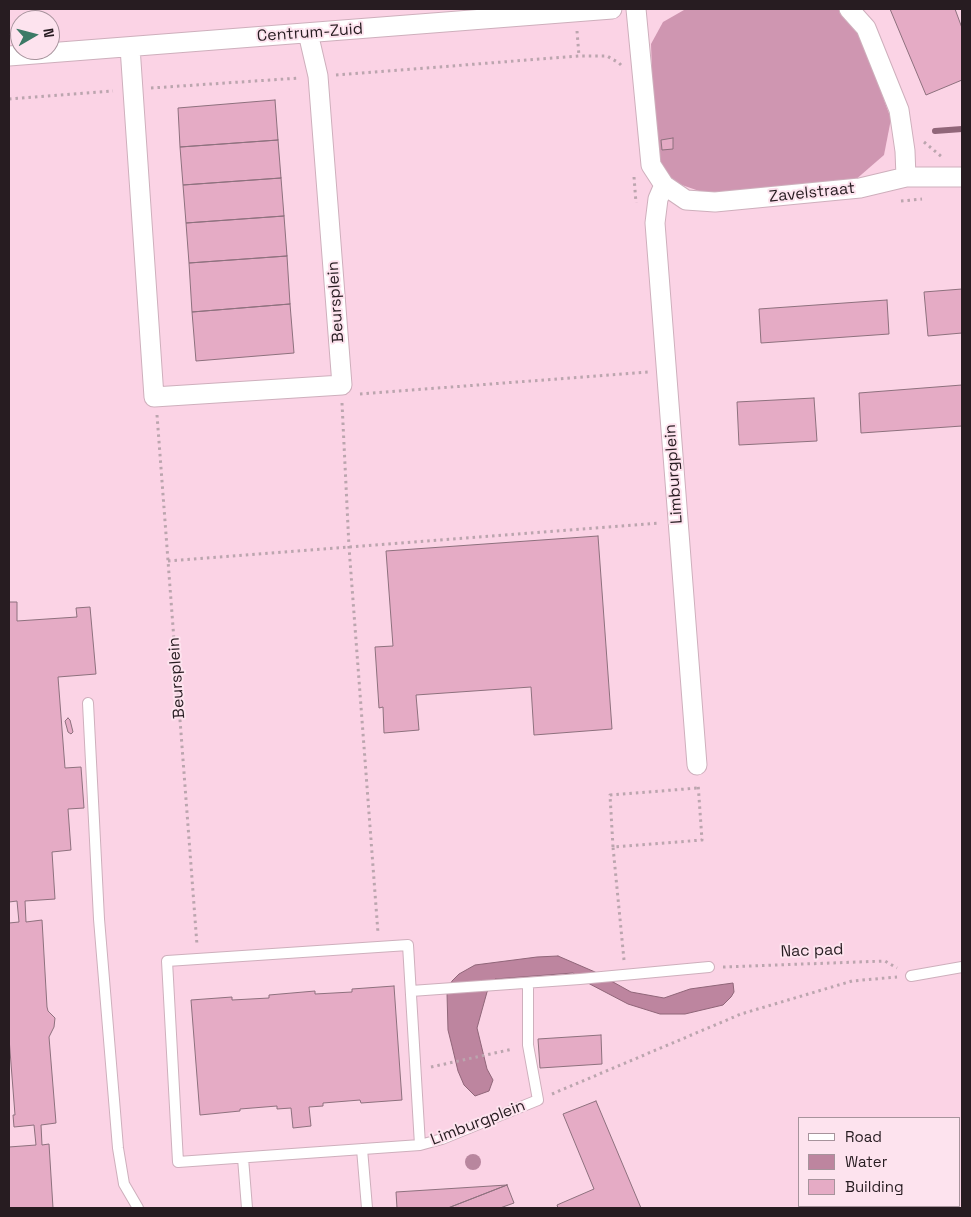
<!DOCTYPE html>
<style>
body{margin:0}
#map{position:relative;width:971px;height:1217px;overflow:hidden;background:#fde3ee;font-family:"Space Grotesk",sans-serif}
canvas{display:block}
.frame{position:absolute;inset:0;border:10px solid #271c21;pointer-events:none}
.legend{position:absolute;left:798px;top:1117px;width:162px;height:90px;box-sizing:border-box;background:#fde3ee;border:1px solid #a7939c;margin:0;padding:6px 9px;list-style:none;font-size:15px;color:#271c21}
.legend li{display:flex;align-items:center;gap:10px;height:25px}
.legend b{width:25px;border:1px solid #a7939c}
.north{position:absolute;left:10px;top:10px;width:50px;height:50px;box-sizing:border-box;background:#fde3ee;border:1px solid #a7939c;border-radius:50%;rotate:82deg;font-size:14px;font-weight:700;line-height:20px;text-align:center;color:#271c21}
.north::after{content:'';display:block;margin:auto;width:18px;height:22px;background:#3c7a66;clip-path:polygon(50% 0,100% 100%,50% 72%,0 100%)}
</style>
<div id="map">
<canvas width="971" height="1217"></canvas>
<div class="frame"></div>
<ul class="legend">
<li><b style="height:6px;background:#fff"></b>Road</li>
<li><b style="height:14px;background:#bd859f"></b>Water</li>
<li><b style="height:14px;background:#e5abc5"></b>Building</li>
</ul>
<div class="north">N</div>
</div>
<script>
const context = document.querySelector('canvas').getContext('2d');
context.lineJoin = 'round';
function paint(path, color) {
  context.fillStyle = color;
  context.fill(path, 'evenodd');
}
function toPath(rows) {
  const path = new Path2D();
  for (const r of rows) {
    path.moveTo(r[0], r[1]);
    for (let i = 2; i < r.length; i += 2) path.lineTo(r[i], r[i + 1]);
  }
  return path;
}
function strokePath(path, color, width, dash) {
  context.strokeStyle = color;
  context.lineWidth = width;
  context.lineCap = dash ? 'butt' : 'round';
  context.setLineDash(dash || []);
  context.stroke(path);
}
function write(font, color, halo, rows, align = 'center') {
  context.font = font + ' "Space Grotesk",sans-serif';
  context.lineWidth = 4;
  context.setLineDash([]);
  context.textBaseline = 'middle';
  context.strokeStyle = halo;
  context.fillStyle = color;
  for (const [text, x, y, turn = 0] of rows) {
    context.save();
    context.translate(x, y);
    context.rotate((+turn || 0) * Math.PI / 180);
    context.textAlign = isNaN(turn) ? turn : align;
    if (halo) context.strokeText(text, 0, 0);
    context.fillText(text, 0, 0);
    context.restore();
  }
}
const built = toPath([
 [9,9,962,9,962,1208,9,1208],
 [20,20,50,20,50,50,20,50],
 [800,1118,960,1118,960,1206,800,1206]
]);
const forest = toPath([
 [699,9,838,9,858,29,891,119,884,155,854,181,708,194,673,182,655,155,651,44,663,22,684,10]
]);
const water = toPath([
 [558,956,595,972,631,992,664,998,690,989,733,983,734,992,731,997,723,1005,685,1014,660,1014,628,1004,586,982,573,973,495,979,487,992,477,1028,487,1069,493,1080,489,1091,475,1096,464,1085,458,1071,452,1046,448,1030,447,993,452,981,459,974,475,965,537,957,558,956]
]);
const stream = toPath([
 [935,131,962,129]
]);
const building = toPath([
 [890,9,955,9,962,28,962,80,926,95,890,9],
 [275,100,278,140,180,147,178,108,275,100],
 [673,138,673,149,662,150,661,140,673,138],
 [278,140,281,178,183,185,180,147,278,140],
 [281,178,284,216,186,223,183,185,281,178],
 [284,216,287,256,189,263,186,223,284,216],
 [287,256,290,304,192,312,189,263,287,256],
 [962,289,962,333,928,336,924,292,962,289],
 [887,300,889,334,761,343,759,309,887,300],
 [290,304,294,353,196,361,192,312,290,304],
 [962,385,962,426,861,433,859,393,962,385],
 [814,398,817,441,739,445,737,402,814,398],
 [598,536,612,729,534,735,531,687,416,695,419,730,384,733,383,707,379,708,375,647,393,646,386,551,598,536],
 [9,602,17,602,17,621,77,617,76,608,90,607,96,674,58,677,65,768,81,767,84,808,68,809,71,850,52,852,55,899,25,901,26,922,42,920,47,1007,48,1011,55,1018,54,1027,49,1037,56,1123,41,1125,42,1145,49,1144,53,1208,9,1208,9,1147,36,1145,34,1125,14,1127,13,1115,15,1115,9,1038,9,923,19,922,17,901,9,902,9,602],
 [68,718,70,720,73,732,71,734,68,732,65,721,68,718],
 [394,986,402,1100,361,1103,360,1100,323,1103,323,1106,309,1107,311,1126,293,1128,291,1108,277,1109,277,1106,240,1109,240,1111,200,1115,191,1000,232,997,232,1000,269,998,269,995,315,991,315,994,352,992,352,989,394,986],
 [601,1035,602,1064,540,1068,538,1039,601,1035],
 [596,1101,641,1208,558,1208,557,1205,594,1189,563,1114,596,1101],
 [507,1185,514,1203,500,1208,448,1208,507,1185],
 [507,1185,448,1208,397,1208,396,1192,507,1185]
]);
const path = toPath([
 [577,31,579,56],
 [336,75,579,56,607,56,619,63,621,65],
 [151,88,300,78],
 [9,99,113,91],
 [924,142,942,157],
 [634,177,636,203],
 [901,201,922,199],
 [360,394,648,372],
 [342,403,349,547,378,933],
 [157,415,197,945],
 [168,561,659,523],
 [613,847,610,795,698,788],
 [624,960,613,847,702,840,698,783],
 [723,967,885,961,897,968],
 [431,1067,513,1049],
 [552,1094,741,1014,852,981,897,977]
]);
const lane = toPath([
 [88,703,99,919,118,1148,124,1184,138,1208],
 [911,976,962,967],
 [411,991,580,979,709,967],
 [420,1145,408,945,167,961,178,1162,420,1145,442,1139,538,1100,528,1045,528,983],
 [362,1149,367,1208],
 [243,1158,247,1208]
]);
const street = toPath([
 [636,9,651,165,664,185,686,200,715,202,860,188,906,177,962,177],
 [849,9,866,28,899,110,905,151,906,177],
 [130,47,154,397,342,385,318,76,308,33],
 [9,56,612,9],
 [664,185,658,199,655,223,697,765]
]);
const trees = [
 [473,1162]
];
const streetNames = [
 ["Centrum-Zuid",310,33,-4],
 ["Zavelstraat",812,193,-6],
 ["Beursplein",336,302,-94],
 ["Limburgplein",674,474,-94],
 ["Beursplein",177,678,-94],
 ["Nac pad",812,951,-2],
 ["Limburgplein",478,1123,-21]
];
paint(built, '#fbd3e5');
paint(forest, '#cf96b1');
paint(water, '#bd859f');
strokePath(water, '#906679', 1);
strokePath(stream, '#906679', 6);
paint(building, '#e5abc5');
strokePath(building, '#8e717e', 1);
strokePath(lane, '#ceafbc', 12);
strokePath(street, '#ceafbc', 21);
strokePath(path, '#bba5ae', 3, [2.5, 4]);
strokePath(lane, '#fff', 10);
strokePath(street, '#fff', 19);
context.fillStyle = '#b8869e';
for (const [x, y] of trees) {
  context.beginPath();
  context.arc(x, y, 8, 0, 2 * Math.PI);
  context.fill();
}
write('16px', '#271c21', '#fde3ee', streetNames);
</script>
